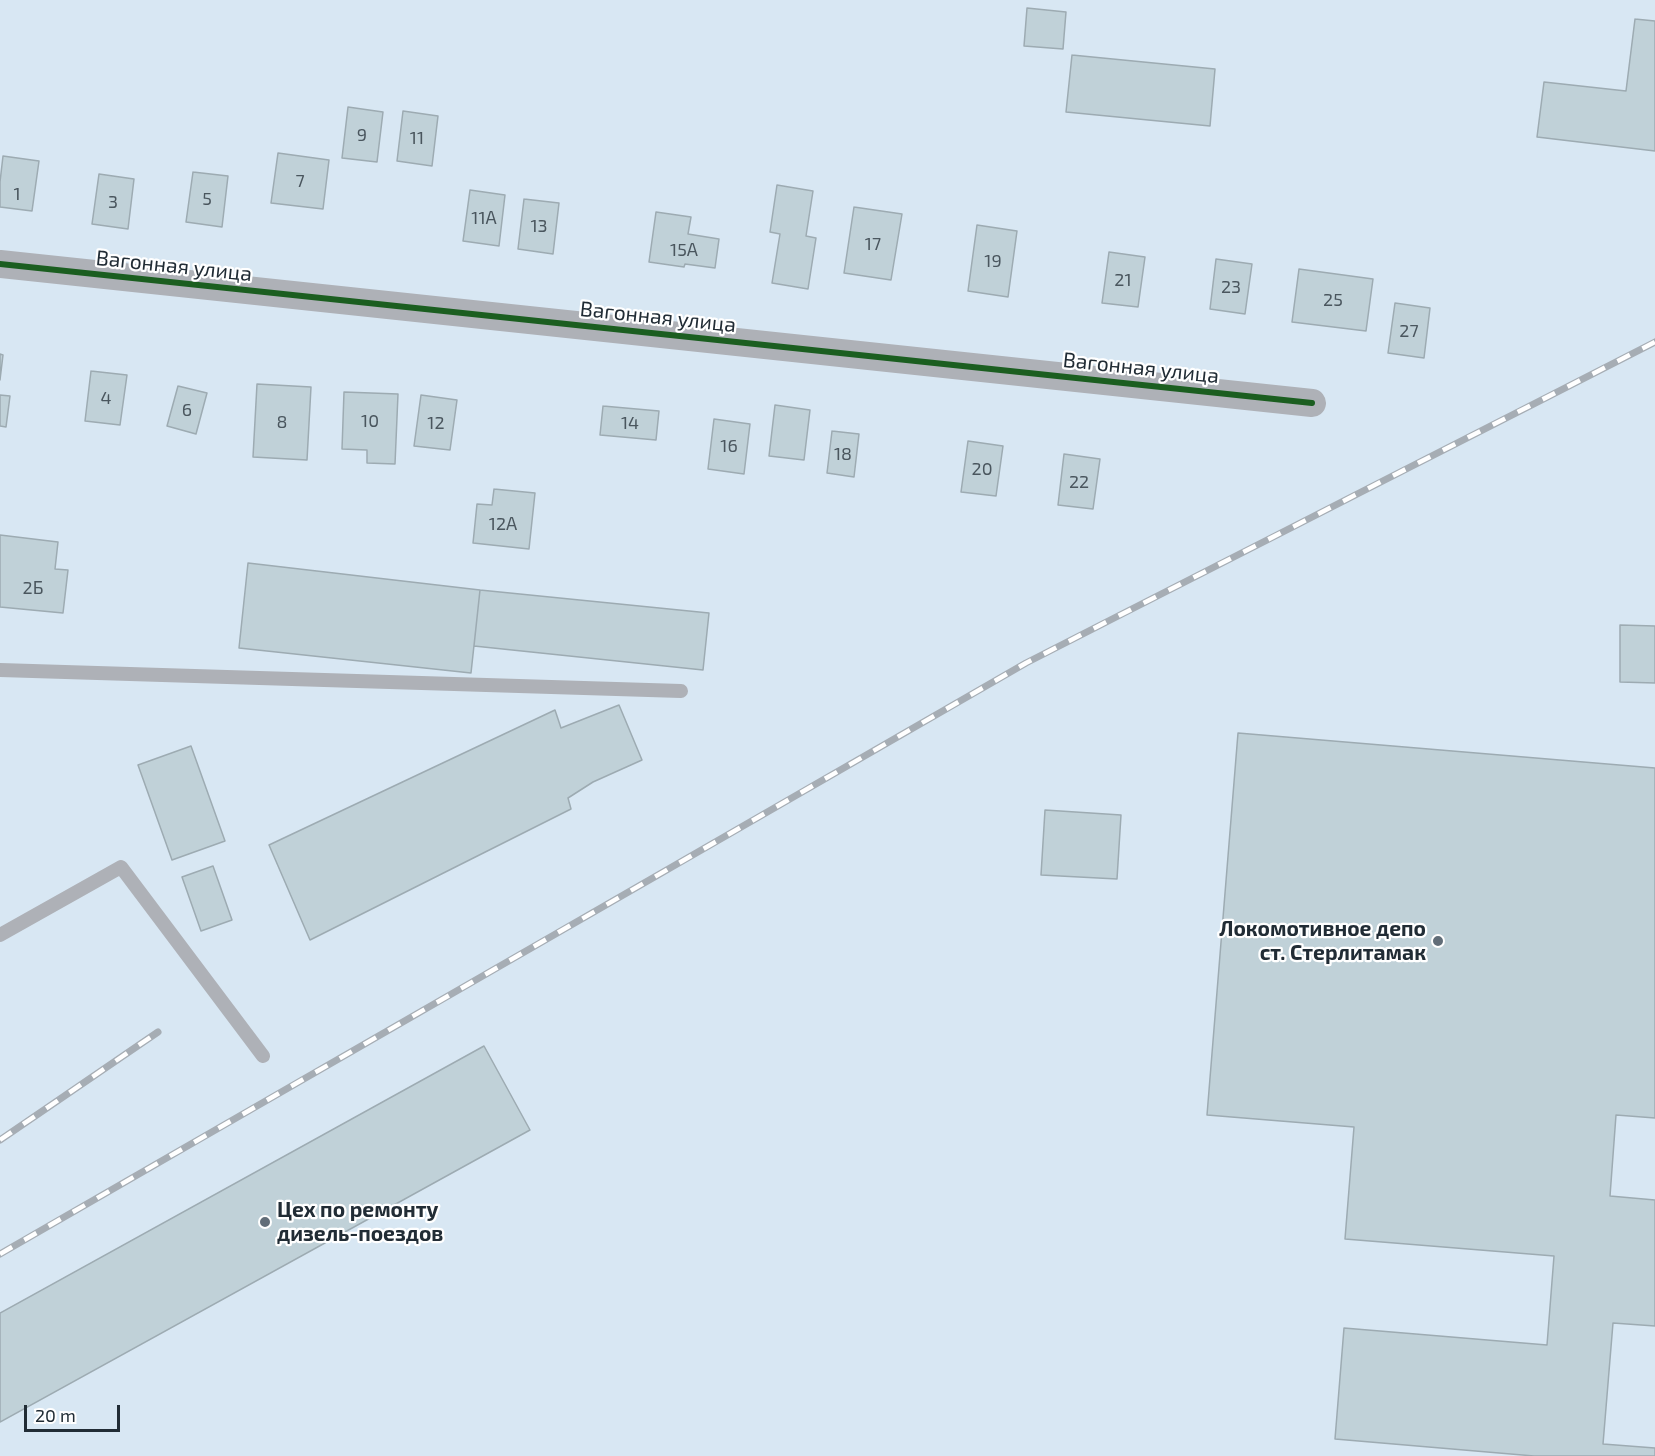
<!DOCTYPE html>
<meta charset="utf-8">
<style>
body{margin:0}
#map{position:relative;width:1655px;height:1456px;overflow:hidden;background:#d8e7f3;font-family:"Exo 2",sans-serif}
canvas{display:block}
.scale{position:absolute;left:24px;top:1405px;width:96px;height:27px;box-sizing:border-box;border:3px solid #212c35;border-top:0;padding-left:8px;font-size:18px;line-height:21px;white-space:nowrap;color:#212c35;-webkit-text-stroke:4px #fff;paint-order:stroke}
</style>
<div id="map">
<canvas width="1655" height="1456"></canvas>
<div class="scale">20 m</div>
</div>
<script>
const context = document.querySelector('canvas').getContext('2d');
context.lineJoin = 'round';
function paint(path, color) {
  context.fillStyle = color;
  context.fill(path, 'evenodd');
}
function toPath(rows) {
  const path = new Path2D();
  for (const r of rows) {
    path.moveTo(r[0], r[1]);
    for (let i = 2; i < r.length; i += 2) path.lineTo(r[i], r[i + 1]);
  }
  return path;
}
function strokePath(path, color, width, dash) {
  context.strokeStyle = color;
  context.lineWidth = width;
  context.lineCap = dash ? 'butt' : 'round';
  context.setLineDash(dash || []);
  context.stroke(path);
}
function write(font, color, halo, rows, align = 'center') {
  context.font = font + ' "Exo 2",sans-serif';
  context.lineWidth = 4.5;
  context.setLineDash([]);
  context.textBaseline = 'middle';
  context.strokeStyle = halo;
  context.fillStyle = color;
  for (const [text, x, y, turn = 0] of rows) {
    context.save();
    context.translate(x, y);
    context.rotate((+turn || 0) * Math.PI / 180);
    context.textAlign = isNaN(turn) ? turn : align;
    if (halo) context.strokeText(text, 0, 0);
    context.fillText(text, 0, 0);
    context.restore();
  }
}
const building = toPath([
 [1027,8,1066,12,1063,49,1024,46,1027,8],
 [1635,19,1655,21,1655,151,1537,137,1544,82,1626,91,1635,19],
 [1072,55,1215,69,1210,126,1066,112,1072,55],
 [348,107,383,112,377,162,342,158,348,107],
 [403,111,438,116,432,166,397,161,403,111],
 [278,153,329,160,323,209,271,203,278,153],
 [3,156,39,161,32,211,0,207,0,182,3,156],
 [193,172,228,176,222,227,186,222,193,172],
 [99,174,134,179,128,229,92,224,99,174],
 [777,185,813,191,806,236,816,238,808,289,772,283,780,234,770,232,777,185],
 [470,190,505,195,499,246,463,241,470,190],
 [524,199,559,203,553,254,518,249,524,199],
 [854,207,902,214,891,280,844,273,854,207],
 [656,212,691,217,688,234,719,239,715,268,685,264,684,267,649,262,656,212],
 [977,225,1017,231,1008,297,968,291,977,225],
 [1109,252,1145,257,1138,307,1102,303,1109,252],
 [1216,259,1252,264,1245,314,1210,309,1216,259],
 [1299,269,1373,279,1366,331,1292,322,1299,269],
 [1395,303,1430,308,1424,358,1388,353,1395,303],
 [0,354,3,355,0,380,0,354],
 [91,371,127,375,120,425,85,421,91,371],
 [257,384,311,387,307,460,253,457,257,384],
 [178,386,207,393,196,434,167,426,178,386],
 [344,392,398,394,395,464,367,463,367,450,342,449,344,392],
 [0,395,10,396,6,427,0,426,0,395],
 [421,395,457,400,450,450,414,446,421,395],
 [775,405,810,410,804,460,769,456,775,405],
 [603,406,659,411,656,440,600,435,603,406],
 [714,419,750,424,744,474,708,469,714,419],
 [832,431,859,434,854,477,827,473,832,431],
 [968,441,1003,446,996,496,961,492,968,441],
 [1064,454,1100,459,1093,509,1058,505,1064,454],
 [494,489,535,493,529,549,473,543,477,504,492,505,494,489],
 [0,535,58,542,55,569,68,570,63,613,0,607,0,535],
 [248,563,480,590,471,673,239,648,248,563],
 [480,590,709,613,703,670,474,646,480,590],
 [1620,625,1655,626,1655,683,1620,682,1620,625],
 [619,705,642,760,593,782,568,798,571,809,310,940,269,845,555,710,561,728,619,705],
 [1238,733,1655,768,1655,1118,1616,1115,1610,1196,1655,1200,1655,1326,1613,1323,1603,1444,1655,1448,1655,1456,1534,1456,1335,1439,1344,1328,1547,1345,1554,1256,1345,1239,1354,1127,1207,1115,1238,733],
 [191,746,225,841,172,860,138,765,191,746],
 [1045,810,1121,815,1117,879,1041,875,1045,810],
 [213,866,232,920,201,931,182,877,213,866],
 [484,1046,530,1130,0,1422,0,1313,484,1046]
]);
const service = toPath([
 [0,670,681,691],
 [0,935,121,867,263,1056]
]);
const minor = toPath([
 [0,264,1312,403]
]);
const rail = toPath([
 [0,1140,158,1032],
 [0,1254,1026,663,1655,342]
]);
const cycleway = toPath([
 [0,264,1312,403]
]);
const markers = [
 [1438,941,6,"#616d78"],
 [265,1222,6,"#616d78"]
];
const numberNames = [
 ["9",362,135],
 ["11",417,138],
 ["7",300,181],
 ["1",17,194],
 ["5",207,199],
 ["3",113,202],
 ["11А",484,218],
 ["13",539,226],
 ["17",873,244],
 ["15А",684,250],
 ["19",993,261],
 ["21",1123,280],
 ["23",1231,287],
 ["25",1333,300],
 ["27",1409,331],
 ["4",106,398],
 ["6",187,410],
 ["10",370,421],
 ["8",282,422],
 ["12",436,423],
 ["14",630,423],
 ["16",729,446],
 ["18",843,454],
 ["20",982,469],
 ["22",1079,482],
 ["12А",503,524],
 ["2Б",33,588]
];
const streetNames = [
 ["Вагонная улица",174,266,6],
 ["Вагонная улица",658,317,6],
 ["Вагонная улица",1141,368,6]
];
const poiNames = [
 ["Локомотивное депо",1426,929],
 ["ст. Стерлитамак",1426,953],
 ["Цех по ремонту",277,1210,"left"],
 ["дизель-поездов",277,1234,"left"]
];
paint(building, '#c0d1d8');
strokePath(building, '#9dabb2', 1.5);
strokePath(service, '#aeb1b7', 14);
strokePath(minor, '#aeb1b7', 28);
strokePath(rail, '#a6adb4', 7);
strokePath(rail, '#fff', 4.5, [14]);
strokePath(cycleway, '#1b5e20', 6);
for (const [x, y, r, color] of markers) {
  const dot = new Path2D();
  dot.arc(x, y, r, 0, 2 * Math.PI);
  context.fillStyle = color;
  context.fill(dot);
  strokePath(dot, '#fff', 2);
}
write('18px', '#4a565e', null, numberNames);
write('21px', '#212c35', '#fff', streetNames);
write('bold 21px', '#212c35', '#fff', poiNames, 'right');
</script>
